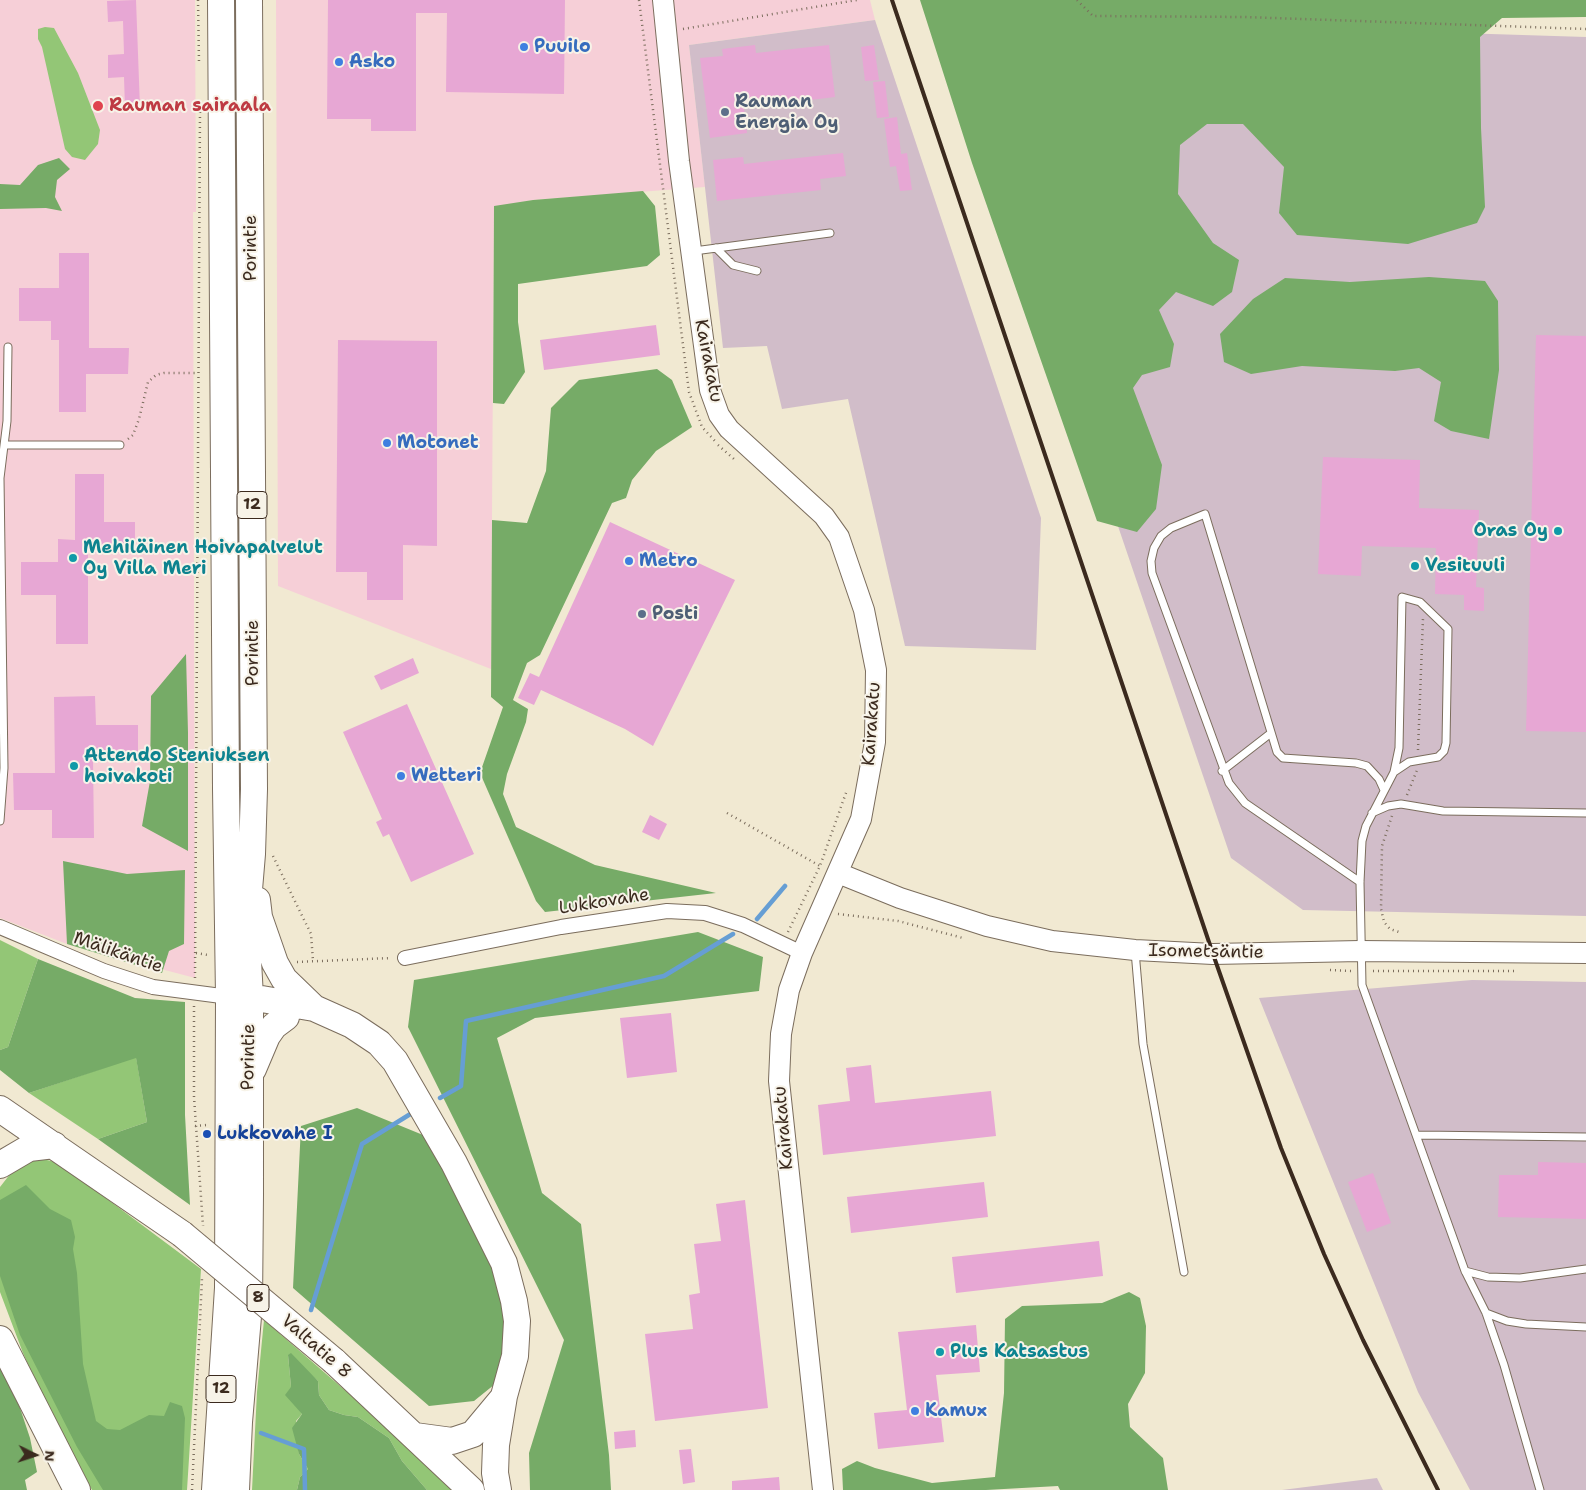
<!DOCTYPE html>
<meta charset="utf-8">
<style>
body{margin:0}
#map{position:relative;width:1586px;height:1490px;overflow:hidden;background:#f1e9d2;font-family:"Shantell Sans",sans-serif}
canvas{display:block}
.north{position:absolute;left:10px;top:1430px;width:50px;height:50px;-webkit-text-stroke:4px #f7f3e8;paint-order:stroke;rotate:94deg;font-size:14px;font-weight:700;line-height:20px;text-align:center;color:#3b2a1e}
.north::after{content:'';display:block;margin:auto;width:18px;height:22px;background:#3b2a1e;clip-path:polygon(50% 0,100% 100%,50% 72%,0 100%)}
</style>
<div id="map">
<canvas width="1586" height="1490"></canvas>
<div class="north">N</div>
</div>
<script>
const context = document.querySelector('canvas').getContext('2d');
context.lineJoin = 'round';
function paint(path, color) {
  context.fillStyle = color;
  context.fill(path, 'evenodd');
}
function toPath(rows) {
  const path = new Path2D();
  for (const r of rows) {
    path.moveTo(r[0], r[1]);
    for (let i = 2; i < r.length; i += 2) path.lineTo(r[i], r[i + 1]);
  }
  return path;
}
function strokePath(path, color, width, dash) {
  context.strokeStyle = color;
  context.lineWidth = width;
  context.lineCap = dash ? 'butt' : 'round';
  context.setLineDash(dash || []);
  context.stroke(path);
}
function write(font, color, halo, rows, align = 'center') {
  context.font = font + ' "Shantell Sans",sans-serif';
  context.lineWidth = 4;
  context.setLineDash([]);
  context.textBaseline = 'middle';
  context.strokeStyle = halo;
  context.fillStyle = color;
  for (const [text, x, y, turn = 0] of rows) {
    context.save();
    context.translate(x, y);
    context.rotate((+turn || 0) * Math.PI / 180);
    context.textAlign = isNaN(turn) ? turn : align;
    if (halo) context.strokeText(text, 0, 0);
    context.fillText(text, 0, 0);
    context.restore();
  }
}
const built = toPath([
 [0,0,195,0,196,212,193,212,195,978,67,944,0,918],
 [276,0,870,0,875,20,689,45,705,187,533,200,494,207,491,669,278,586]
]);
const industrial = toPath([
 [950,17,1586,37,1586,916,1303,910,1231,858,1073,394],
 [875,20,1041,518,1036,650,905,646,848,399,782,409,767,346,723,348,689,45],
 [1472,980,1586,982,1586,1490,1470,1490,1418,1392,1259,998],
 [1377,1478,1383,1490,1282,1490]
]);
const green = toPath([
 [45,27,54,28,78,73,100,130,98,144,85,160,72,157,65,149,42,47,38,39,38,29],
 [0,940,38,959,8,1047,0,1050],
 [136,1057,147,1122,98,1139,29,1093],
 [35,1157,55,1162,75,1175,201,1269,187,1490,92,1490,59,1433,23,1353,0,1292,0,1187,18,1164],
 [264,1320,408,1445,455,1490,427,1490,402,1461,389,1438,358,1417,344,1415,329,1410,319,1395,318,1381,288,1355,291,1387,302,1414,296,1421,299,1454,308,1469,300,1477,297,1490,252,1490,257,1392]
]);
const forest = toPath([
 [920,0,1586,0,1586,17,1502,18,1480,37,1481,128,1485,207,1477,223,1408,244,1297,235,1279,213,1284,167,1243,124,1207,124,1180,145,1178,194,1213,243,1239,260,1232,292,1213,306,1176,292,1159,310,1174,344,1170,367,1142,375,1133,388,1162,465,1156,509,1137,532,1097,521,972,163],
 [59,158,70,169,57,180,55,197,62,211,46,208,0,209,0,184,20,185,38,165],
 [643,191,655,206,660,255,647,266,518,284,518,322,525,372,504,404,493,403,494,206,533,200],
 [1429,277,1485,281,1498,301,1499,370,1489,439,1451,431,1434,421,1441,382,1419,368,1395,371,1302,366,1251,374,1224,362,1220,334,1253,299,1285,278,1350,282],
 [657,369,672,380,692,427,656,451,632,480,626,498,612,503,540,655,527,663,513,700,528,709,526,722,507,774,503,794,516,827,595,865,716,893,545,912,536,901,480,773,503,707,491,697,492,520,527,523,546,471,551,408,579,380],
 [186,654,188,733,188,851,142,826,150,781,151,696],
 [63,861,127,874,185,870,184,944,169,951,162,973,67,944],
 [698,932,763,957,759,991,535,1018,497,1038,542,1193,581,1224,609,1455,611,1490,530,1490,529,1453,564,1340,408,1027,414,980],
 [38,959,135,998,185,1002,185,1115,190,1205,98,1139,147,1122,136,1058,29,1093,0,1070,0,1050,8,1047],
 [357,1108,423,1135,444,1169,502,1289,507,1323,500,1380,474,1401,429,1406,293,1288,301,1126],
 [26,1185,50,1209,71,1220,75,1237,73,1249,77,1273,83,1364,96,1421,107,1429,120,1430,149,1415,164,1416,170,1402,182,1406,185,1418,182,1490,103,1490,77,1447,20,1335,0,1276,0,1200],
 [1129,1292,1140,1298,1146,1326,1145,1373,1128,1404,1130,1427,1163,1458,1168,1490,1060,1490,1058,1486,986,1490,843,1490,842,1469,857,1461,875,1468,932,1483,995,1477,1004,1393,1005,1319,1022,1306,1102,1303],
 [291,1353,318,1381,319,1395,329,1410,344,1415,358,1417,389,1438,402,1461,427,1490,297,1490,300,1477,308,1469,299,1454,292,1428,302,1414,285,1395,291,1387,288,1355],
 [0,1359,20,1408,30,1438,37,1472,25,1480,27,1490,0,1490]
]);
const stream = toPath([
 [757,919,785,886],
 [440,1098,461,1086,466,1021,664,976,733,934],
 [311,1310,362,1144,412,1113],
 [261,1433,304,1449,305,1490]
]);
const building = toPath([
 [136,0,140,108,125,108,124,77,108,78,108,55,124,54,123,21,108,22,107,1],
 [328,0,565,0,564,94,446,92,447,13,416,13,416,131,371,131,371,119,327,119],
 [755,45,756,53,829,45,835,97,744,108,747,133,710,138,700,58,723,56,722,49],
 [874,45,879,80,865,81,861,47],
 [885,81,889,117,877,118,873,82],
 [897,117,901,154,907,153,912,190,900,191,896,166,890,167,884,119],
 [843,153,846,176,820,179,821,190,717,201,713,160,743,157,744,164],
 [59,253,89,253,89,348,129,348,128,374,86,374,86,412,59,412,59,340,51,340,51,321,19,321,19,288,59,288],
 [656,325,660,355,544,370,540,340],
 [1536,335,1586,336,1586,732,1526,731],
 [338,340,437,341,437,546,403,545,403,600,367,600,367,572,336,572],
 [1323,457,1420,460,1419,508,1479,510,1476,587,1484,588,1484,611,1464,610,1464,595,1435,594,1436,548,1362,546,1361,576,1318,574],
 [75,474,104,474,104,522,135,522,135,553,88,553,88,644,56,644,56,595,21,595,21,562,58,562,58,539,75,540],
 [610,522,735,580,653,746,625,729,541,690,534,705,518,698,530,673,539,677],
 [413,658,419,673,381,690,374,676],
 [95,696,96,725,138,725,138,759,93,759,94,838,52,838,52,810,14,810,13,773,55,773,54,697],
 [407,704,474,854,411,882,389,834,383,837,376,822,382,819,343,732],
 [650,815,667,824,659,840,642,832],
 [671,1013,677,1072,627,1078,620,1018],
 [871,1065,875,1103,991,1091,996,1136,823,1155,818,1105,850,1101,846,1068],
 [1538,1162,1586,1163,1586,1219,1498,1217,1499,1175,1538,1175],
 [1373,1173,1391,1223,1367,1232,1348,1182],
 [984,1182,988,1217,851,1233,847,1197],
 [745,1200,768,1408,655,1421,645,1334,693,1329,689,1295,700,1293,694,1244,721,1241,716,1204],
 [1099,1241,1103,1276,956,1293,952,1257],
 [976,1325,980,1372,936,1375,944,1442,878,1449,874,1413,907,1410,898,1332],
 [635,1430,636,1447,615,1449,614,1432],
 [691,1449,695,1482,683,1484,679,1450],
 [779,1477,780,1490,732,1490,732,1481]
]);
const path = toPath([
 [198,0,199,63],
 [639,0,689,392,702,427,715,441],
 [1077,0,1093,16,1245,17,1586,29],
 [683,29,857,0],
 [128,439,133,435,139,419,148,382,156,375,164,373,197,373],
 [718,445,734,459],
 [1418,750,1423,618],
 [1407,795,1417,770],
 [727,813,820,866],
 [1392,816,1382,846,1381,909,1384,922,1390,929,1402,933],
 [273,856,311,934,313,961],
 [838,914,898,921,963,938],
 [788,932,820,866,847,790],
 [196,953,208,955],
 [297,962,391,958],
 [1330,970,1352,971],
 [1373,971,1515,971],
 [195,978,200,111],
 [194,1006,194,1097,203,1226],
 [195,1126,207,1125],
 [192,1490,202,1278]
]);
const lane = toPath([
 [716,248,733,265,757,271],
 [694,251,830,233],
 [4,445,120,445],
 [1222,771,1271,733],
 [1394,772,1409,762,1438,757,1444,751,1446,743,1448,629,1420,602,1402,597,1399,748,1394,772,1366,826,1362,841,1360,882,1362,985,1465,1271,1486,1313,1504,1365,1540,1490],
 [1372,813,1388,806,1401,804,1443,811,1586,813],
 [0,821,4,768,0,478,7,421,8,347],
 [1360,882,1245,803,1229,783,1152,573,1151,561,1154,548,1161,536,1171,528,1205,514,1277,752,1283,758,1356,763,1367,766,1379,779,1384,790],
 [1135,951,1143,1044,1184,1272],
 [1418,1135,1586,1137],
 [1465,1271,1488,1277,1520,1278,1586,1269],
 [1486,1313,1507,1321,1526,1324,1586,1327]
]);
const street = toPath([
 [0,927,104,971,153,987,229,997],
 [405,958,561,927,667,911,705,913,743,925,802,953]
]);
const secondary = toPath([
 [663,0,679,161,710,390,719,415,729,429,824,516,839,537,864,610,876,670,875,742,861,819,802,953,789,990,781,1034,779,1081,823,1490],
 [838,873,900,898,987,926,1052,941,1135,950,1213,954,1360,951,1586,953]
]);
const highway = toPath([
 [257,900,259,917,275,963,284,979,314,1008],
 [232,997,250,997,314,1008,352,1025,379,1043,395,1061,454,1163,504,1263,514,1301,517,1321,515,1356,504,1396,496,1445,495,1473,498,1490],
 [253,1069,267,1036,274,1026,286,1017],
 [0,1109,182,1234],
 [0,1165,29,1148,54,1145],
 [0,1339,77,1490],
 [334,1361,471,1490],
 [415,1436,452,1441,473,1434,503,1398],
 [215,1490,228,1288,229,997,226,788,221,0],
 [236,1490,239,1422,249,1305,250,1194,250,997,246,925,252,854,254,789,249,0]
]);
const rail = toPath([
 [892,0,1213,954,1281,1148,1324,1254,1363,1340,1438,1490]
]);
const highwayBridge = toPath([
 [182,1234,334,1361]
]);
const markers = [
 [524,47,5,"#3f7fe0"],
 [339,62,5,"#3f7fe0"],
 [98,106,6,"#e0444e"],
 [725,112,5,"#5c6f8a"],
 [387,443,5,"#3f7fe0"],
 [1558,531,5,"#0f9aa8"],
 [73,558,5,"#0f9aa8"],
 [629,561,5,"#3f7fe0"],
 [1415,566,5,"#0f9aa8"],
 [642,614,5,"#5c6f8a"],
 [74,766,5,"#0f9aa8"],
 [401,776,5,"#3f7fe0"],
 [207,1134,5,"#1a4fb4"],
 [940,1352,5,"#0f9aa8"],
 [915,1411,5,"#3f7fe0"]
];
const shields = [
 [252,505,30],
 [258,1298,22],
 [221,1389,30]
];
const shieldNames = [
 ["12",252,505],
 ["8",258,1298],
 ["12",221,1389]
];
const shopNames = [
 ["Puuilo",534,47],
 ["Asko",349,62],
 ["Motonet",397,443],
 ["Metro",639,561],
 ["Wetteri",411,776],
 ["Kamux",925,1411]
];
const serviceNames = [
 ["Rauman",735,102],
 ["Energia Oy",735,123],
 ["Posti",652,614]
];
const healthNames = [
 ["Rauman sairaala",109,106]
];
const streetNames = [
 ["Porintie",251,248,-90],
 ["Kairakatu",708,361,79],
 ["Porintie",253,653,-90],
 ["Kairakatu",872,724,-86],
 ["Lukkovahe",604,902,-9],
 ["Isometsäntie",1206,952,1],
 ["Mälikäntie",118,953,19],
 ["Porintie",249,1057,-89],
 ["Kairakatu",784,1128,-95],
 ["Valtatie 8",316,1347,41]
];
const cultureNames = [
 ["Oras Oy",1548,531,"right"],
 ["Mehiläinen Hoivapalvelut",83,548],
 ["Oy Villa Meri",83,569],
 ["Vesituuli",1425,566],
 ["Attendo Steniuksen",84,756],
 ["hoivakoti",84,777],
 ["Plus Katsastus",950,1352]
];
const transitNames = [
 ["Lukkovahe I",217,1134]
];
paint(built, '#f6cfd7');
paint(industrial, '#d1bdc9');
paint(green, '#93c676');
paint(forest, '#76ab67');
strokePath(stream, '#669ed4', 4.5);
paint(building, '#e7a7d4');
strokePath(lane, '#7b6d5d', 9);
strokePath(street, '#7b6d5d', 16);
strokePath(secondary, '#7b6d5d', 22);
strokePath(highway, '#7b6d5d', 28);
strokePath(path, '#7b6d5d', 2.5, [1, 4]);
strokePath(lane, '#fff', 7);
strokePath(street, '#fff', 14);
strokePath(secondary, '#fff', 20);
strokePath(highway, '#fff', 26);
strokePath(rail, '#3b2a1e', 4);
strokePath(highwayBridge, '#7b6d5d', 28, []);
strokePath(highwayBridge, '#fff', 26);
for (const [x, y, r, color] of markers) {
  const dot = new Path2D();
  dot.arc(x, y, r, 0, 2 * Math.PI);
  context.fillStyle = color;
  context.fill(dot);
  strokePath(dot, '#f7f3e8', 2);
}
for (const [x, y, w] of shields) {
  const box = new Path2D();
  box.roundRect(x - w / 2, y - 13.5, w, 27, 4);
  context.fillStyle = '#f7f3e8';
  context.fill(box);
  strokePath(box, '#3b2a1e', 1);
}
write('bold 16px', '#3b2a1e', null, shieldNames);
write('bold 18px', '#366cbe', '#f7f3e8', shopNames, 'left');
write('bold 18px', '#4e5e75', '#f7f3e8', serviceNames, 'left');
write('bold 18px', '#be3a42', '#f7f3e8', healthNames, 'left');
write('18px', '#3b2a1e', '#f7f3e8', streetNames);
write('bold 18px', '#0d838f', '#f7f3e8', cultureNames, 'left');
write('bold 18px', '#164399', '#f7f3e8', transitNames, 'left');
</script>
